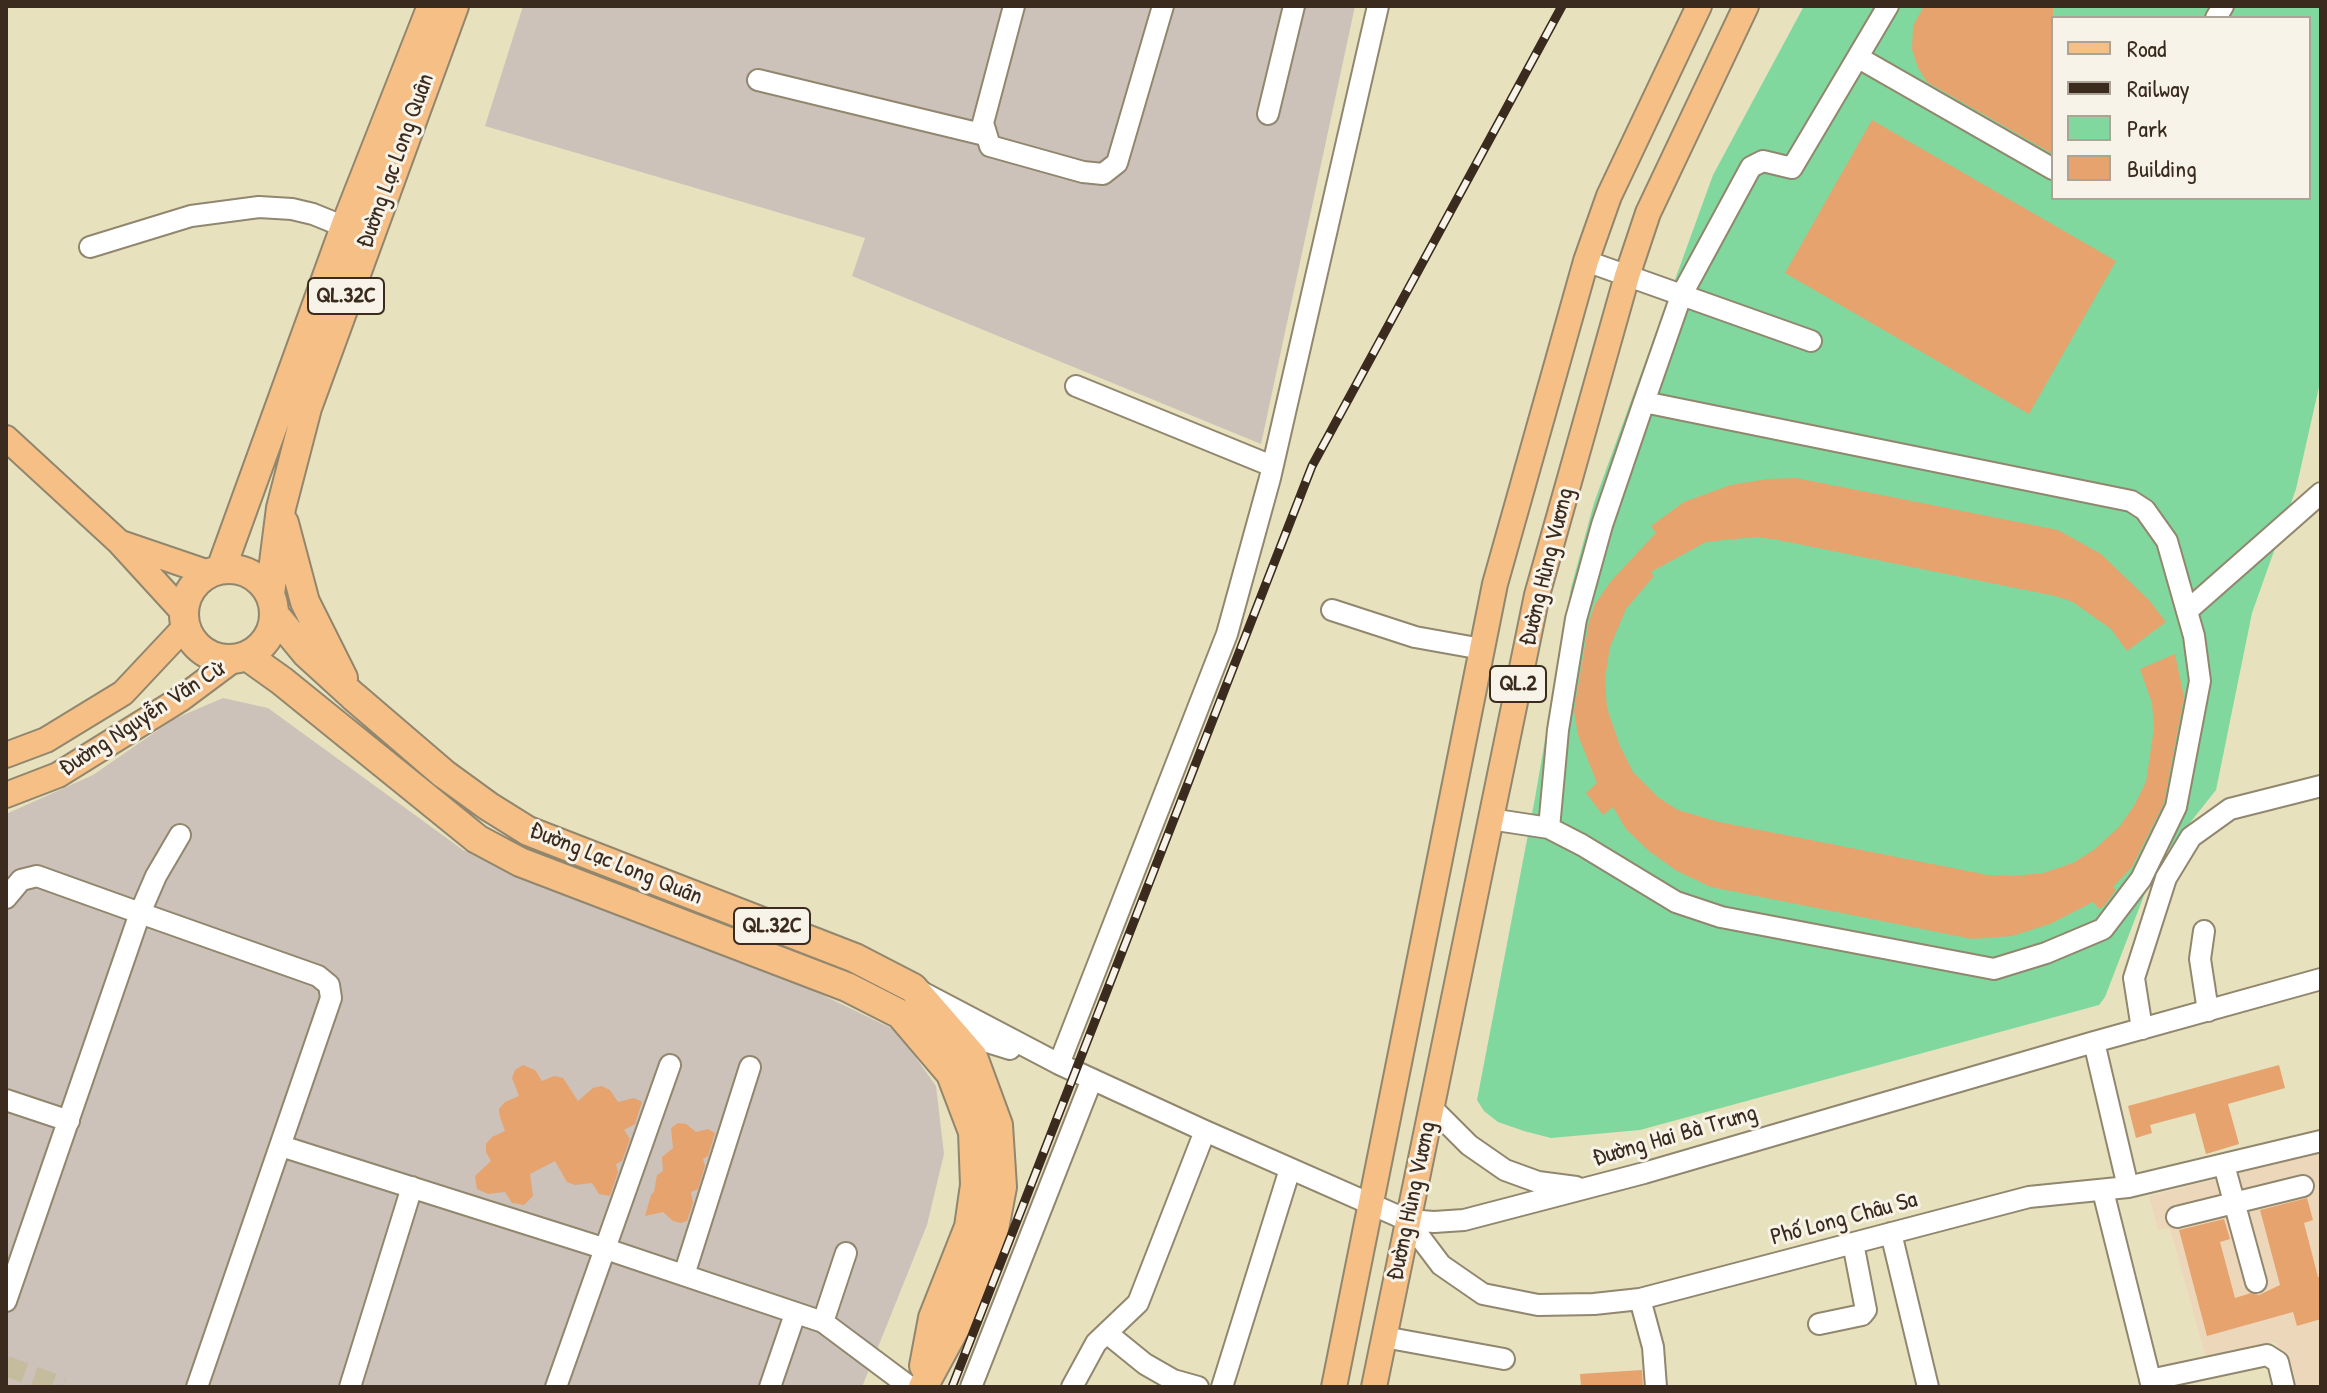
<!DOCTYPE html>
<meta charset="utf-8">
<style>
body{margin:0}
#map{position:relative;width:2327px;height:1393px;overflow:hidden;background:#e7e1be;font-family:"Patrick Hand",sans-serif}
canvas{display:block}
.frame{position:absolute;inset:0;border:8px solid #3b2a1e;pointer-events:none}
.legend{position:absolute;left:2051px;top:16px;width:260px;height:184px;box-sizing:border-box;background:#f7f3e8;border:2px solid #aca397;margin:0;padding:10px 14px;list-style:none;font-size:24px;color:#3b2a1e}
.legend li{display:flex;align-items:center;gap:16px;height:40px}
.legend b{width:40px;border:2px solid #aca397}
</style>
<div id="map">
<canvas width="2327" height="1393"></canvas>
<div class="frame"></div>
<ul class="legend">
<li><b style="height:10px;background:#f5bf86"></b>Road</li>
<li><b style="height:10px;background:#3b2a1e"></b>Railway</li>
<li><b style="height:22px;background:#80d89e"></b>Park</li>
<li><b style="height:22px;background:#e6a36e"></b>Building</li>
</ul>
</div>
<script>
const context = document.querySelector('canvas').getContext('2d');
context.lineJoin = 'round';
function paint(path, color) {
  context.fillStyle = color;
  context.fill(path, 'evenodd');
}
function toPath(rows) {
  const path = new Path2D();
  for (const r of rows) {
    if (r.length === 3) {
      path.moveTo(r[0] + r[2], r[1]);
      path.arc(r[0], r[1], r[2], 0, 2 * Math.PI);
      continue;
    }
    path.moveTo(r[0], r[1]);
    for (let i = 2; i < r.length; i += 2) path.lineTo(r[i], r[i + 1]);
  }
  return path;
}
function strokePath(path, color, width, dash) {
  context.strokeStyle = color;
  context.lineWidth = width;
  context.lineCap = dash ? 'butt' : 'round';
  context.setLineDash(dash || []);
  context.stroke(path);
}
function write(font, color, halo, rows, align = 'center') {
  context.font = font + ' "Patrick Hand",sans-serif';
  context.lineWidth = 6;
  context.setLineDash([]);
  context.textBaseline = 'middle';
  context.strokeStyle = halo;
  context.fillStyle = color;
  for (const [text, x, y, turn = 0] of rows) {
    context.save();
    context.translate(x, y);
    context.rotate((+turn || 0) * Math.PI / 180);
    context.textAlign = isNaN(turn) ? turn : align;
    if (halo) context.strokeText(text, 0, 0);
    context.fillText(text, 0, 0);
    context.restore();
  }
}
const built = toPath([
 [2321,1153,2321,1387,2291,1387,2276,1342,2206,1358,2170,1228,2158,1230,2149,1196]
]);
const industrial = toPath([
 [523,6,1355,6,1261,444,852,276,865,238,485,126],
 [223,698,268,708,463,850,769,969,897,1031,936,1086,944,1154,927,1225,862,1387,6,1387,6,814,93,775,174,719]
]);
const green = toPath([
 [1804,6,2321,6,2321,378,2296,489,2252,613,2216,790,2155,867,2105,997,2099,1005,1640,1130,1551,1138,1524,1131,1498,1122,1484,1111,1477,1100,1535,798,1571,588,1594,503,1713,175],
 [2053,18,2309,18,2309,198,2053,198]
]);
const building = toPath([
 [1924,6,2053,6,2053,154,1927,82,1918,68,1912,49,1913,26],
 [1872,120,2116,261,2029,414,1785,273],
 [1796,478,2058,530,2101,554,2149,600,2166,622,2127,651,2111,629,2073,602,2055,596,1778,540,1757,537,1706,542,1651,572,1654,576,1626,609,1610,647,1605,679,1607,708,1620,746,1633,772,1659,798,1678,810,1719,822,1988,875,2014,876,2043,873,2073,863,2095,849,2120,826,2134,806,2146,782,2154,728,2152,703,2140,669,2175,654,2184,697,2164,803,2132,867,2113,887,2116,890,2104,906,2099,909,2093,902,2050,924,2012,936,1972,939,1711,887,1677,871,1649,851,1626,829,1613,807,1603,815,1586,793,1597,783,1578,735,1574,711,1589,622,1595,604,1611,581,1656,533,1651,526,1684,502,1731,485,1768,479],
 [523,1065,535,1070,542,1081,554,1076,563,1078,578,1101,593,1088,602,1086,610,1090,618,1102,634,1098,642,1102,635,1124,624,1130,630,1139,622,1161,616,1164,618,1172,610,1196,599,1194,592,1183,575,1185,567,1182,555,1161,530,1174,533,1196,524,1205,512,1203,505,1192,488,1194,477,1189,475,1176,491,1161,486,1152,486,1144,492,1137,505,1131,500,1117,499,1109,505,1102,519,1096,512,1078,515,1070],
 [2279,1065,2285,1088,2228,1104,2239,1144,2206,1154,2195,1113,2150,1125,2152,1133,2136,1138,2128,1106],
 [678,1123,686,1124,696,1132,708,1129,715,1133,708,1156,703,1159,705,1166,698,1189,691,1192,693,1203,687,1221,681,1223,673,1221,663,1212,645,1216,651,1195,654,1192,657,1175,663,1171,662,1157,673,1148,671,1128],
 [2307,1198,2313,1220,2304,1223,2318,1277,2321,1277,2321,1319,2297,1326,2293,1312,2207,1336,2179,1230,2224,1219,2230,1239,2220,1242,2235,1298,2251,1293,2259,1295,2280,1285,2260,1210],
 [1642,1370,1643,1387,1581,1387,1580,1374]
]);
const minorTunnel = toPath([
 [6,1366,63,1387]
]);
const minor = toPath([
 [1014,6,983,123,990,146,1083,172,1103,174,1117,163,1163,6],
 [2216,18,2223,6],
 [1859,58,2053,169],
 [758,80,985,135],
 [1268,114,1294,6],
 [90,247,191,216,259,207,292,209,313,214,345,227],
 [1586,261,1811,341],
 [1076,386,1272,466],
 [1644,402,1681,296,1751,167,1763,161,1792,168,1888,6],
 [1332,610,1415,637,1482,649],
 [2187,611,2321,493],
 [1490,819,1549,828,1582,845,1676,902,1721,917,1994,969,2046,953,2103,929,2141,879,2176,807,2200,681,2194,636,2167,541,2145,510,2131,501,1644,402,1602,525,1576,619,1558,730,1549,828],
 [180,835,156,876,140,913,318,976,329,985,331,998,197,1387],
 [6,898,21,880,37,876,140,913,6,1301],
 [2204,931,2200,959,2208,1011],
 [922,992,1059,1064,1205,1131,1407,1220,1434,1222,1464,1220,1644,1173,2094,1042,2321,979],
 [2142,1029,2134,978,2166,878,2191,837,2230,809,2321,786],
 [949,1030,1010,1049],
 [2094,1042,2128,1187],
 [1059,1064,1227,634,1270,478,1378,6],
 [6,1100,69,1121],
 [1431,1107,1469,1145,1505,1170,1538,1182,1576,1187],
 [281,1146,606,1249,823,1322,910,1387],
 [2224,1165,2256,1282],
 [2103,1191,2152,1387],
 [2177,1217,2303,1186],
 [1407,1220,1441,1265,1483,1294,1538,1305,1594,1304,1640,1299,2029,1197,2128,1187,2321,1141],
 [1891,1233,1928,1387],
 [684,1275,750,1067],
 [1640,1299,1653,1347,1656,1387],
 [823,1322,846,1253],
 [1819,1324,1862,1315,1866,1310,1853,1243],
 [1108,1334,1145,1364,1173,1380,1198,1387],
 [1384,1337,1504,1359],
 [2150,1380,2267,1355,2278,1362,2284,1387],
 [350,1387,412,1187],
 [556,1387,670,1065],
 [770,1387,795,1314],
 [971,1387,1092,1079],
 [1072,1387,1096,1343,1138,1303,1205,1131],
 [1222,1387,1290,1169]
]);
const major = toPath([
 [6,438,119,542,183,612],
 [121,543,209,573],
 [6,755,46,740,123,693,185,627],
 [6,795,58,775,182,698,233,660],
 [1334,1387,1495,584,1586,261,1609,196,1699,6],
 [1374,1387,1537,595,1627,276,1648,213,1746,6]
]);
const highway = toPath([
 [284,523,305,602,343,678],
 [229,614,45],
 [221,569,345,227,432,6],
 [270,594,281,508,307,408,454,6],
 [274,614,307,654,353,696,444,774,488,806,528,831,855,958,913,988,973,1057,998,1125,1002,1187,993,1234,955,1328,923,1387],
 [247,656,282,681,477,839,520,862,847,987,900,1014,951,1074,973,1132,975,1185,969,1227,933,1318,924,1366]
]);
const rail = toPath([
 [952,1387,1312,466,1562,6]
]);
const shields = [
 [346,296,76],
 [1518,684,56],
 [772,926,76]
];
const shieldNames = [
 ["QL.32C",346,296],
 ["QL.2",1518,684],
 ["QL.32C",772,926]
];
const streetNames = [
 ["Đường Lạc Long Quân",396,161,-70],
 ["Đường Hùng Vương",1547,567,-76],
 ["Đường Nguyễn Văn Cừ",142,719,-33],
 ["Đường Lạc Long Quân",616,864,22],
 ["Đường Hai Bà Trưng",1675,1136,-16],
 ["Đường Hùng Vương",1412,1201,-78],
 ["Phố Long Châu Sa",1844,1219,-15]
];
paint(built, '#edd7bb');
paint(industrial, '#ccc2b9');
paint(green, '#80d89e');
paint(building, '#e6a36e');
strokePath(minorTunnel, '#c5bc9e', 20, [20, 10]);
strokePath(minor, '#91866e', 24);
strokePath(major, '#91866e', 28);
strokePath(highway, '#91866e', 32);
strokePath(minor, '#fff', 20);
strokePath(major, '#f5bf86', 24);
strokePath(highway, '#f5bf86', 28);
strokePath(rail, '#3b2a1e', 9);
strokePath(rail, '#f7f3e8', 6, [18]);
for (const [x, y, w] of shields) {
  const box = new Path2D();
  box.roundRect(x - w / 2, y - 18, w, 36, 6);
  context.fillStyle = '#f7f3e8';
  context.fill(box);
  strokePath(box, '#3b2a1e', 2);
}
write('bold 22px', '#3b2a1e', null, shieldNames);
write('24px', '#3b2a1e', '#f7f3e8', streetNames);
</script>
